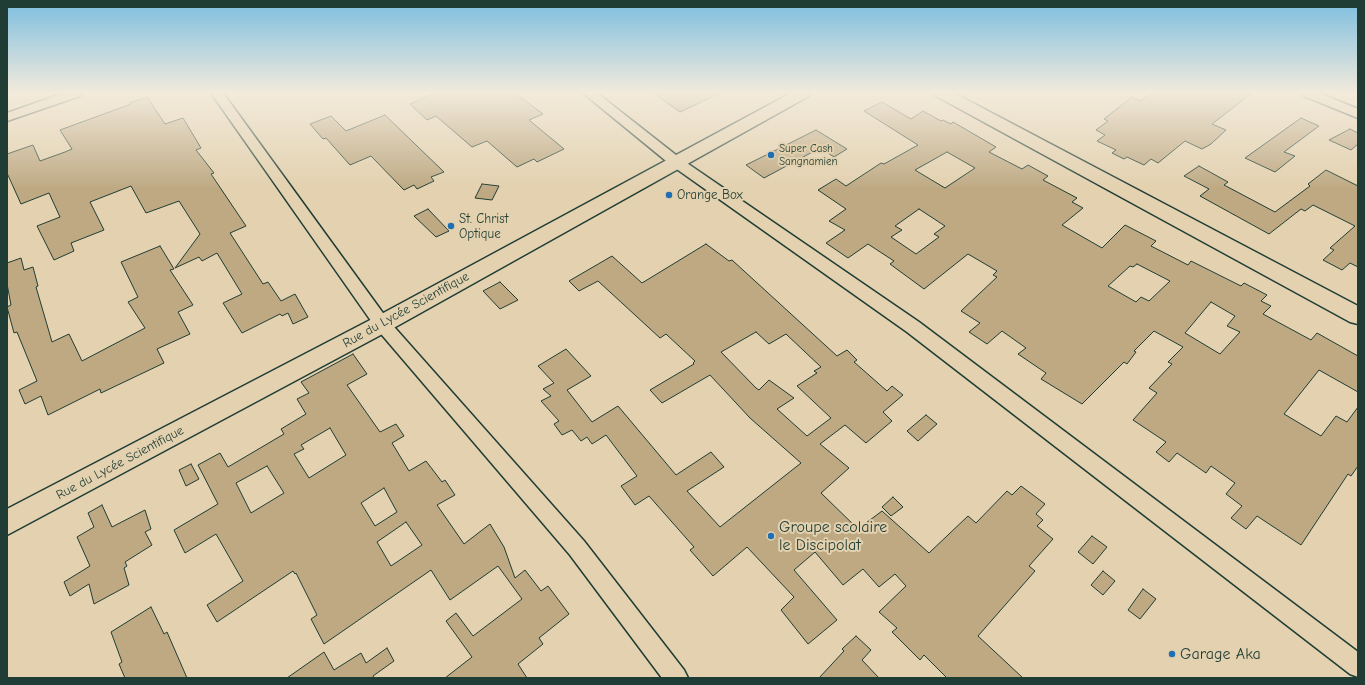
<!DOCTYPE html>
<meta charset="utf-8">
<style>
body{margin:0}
#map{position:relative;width:1365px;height:685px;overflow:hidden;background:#e3d1af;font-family:"Comic Neue",sans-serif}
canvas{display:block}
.frame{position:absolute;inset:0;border:8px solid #1f3d34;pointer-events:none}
</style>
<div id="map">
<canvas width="1365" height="685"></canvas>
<div class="frame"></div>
</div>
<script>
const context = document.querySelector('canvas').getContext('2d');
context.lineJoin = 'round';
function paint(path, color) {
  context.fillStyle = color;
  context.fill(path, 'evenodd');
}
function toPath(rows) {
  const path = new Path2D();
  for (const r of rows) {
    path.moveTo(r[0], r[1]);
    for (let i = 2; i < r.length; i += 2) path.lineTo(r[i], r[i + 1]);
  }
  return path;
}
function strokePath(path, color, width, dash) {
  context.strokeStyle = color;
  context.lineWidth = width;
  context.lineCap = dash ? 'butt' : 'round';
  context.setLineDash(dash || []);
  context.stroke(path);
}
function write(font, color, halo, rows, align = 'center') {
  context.font = font + ' "Comic Neue",sans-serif';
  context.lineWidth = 4;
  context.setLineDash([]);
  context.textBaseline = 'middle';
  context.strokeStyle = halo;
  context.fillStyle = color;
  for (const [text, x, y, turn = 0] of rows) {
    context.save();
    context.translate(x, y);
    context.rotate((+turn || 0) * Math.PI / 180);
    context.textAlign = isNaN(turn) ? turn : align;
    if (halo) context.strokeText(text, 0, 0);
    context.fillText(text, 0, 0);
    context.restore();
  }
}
const building = toPath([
 [436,93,515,93,543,114,529,120,564,149,537,162,534,159,517,167,487,141,472,147,436,116,427,120,410,104,436,93],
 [653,93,720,93,680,112,653,93],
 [1151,93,1252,93,1212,124,1226,130,1211,144,1202,149,1185,141,1158,163,1151,159,1144,165,1127,157,1124,159,1112,153,1116,150,1097,141,1105,135,1096,130,1108,121,1104,119,1132,97,1141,101,1151,93],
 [147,97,165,124,183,118,201,148,196,150,214,173,211,174,246,226,230,233,263,284,268,282,281,301,295,294,308,317,293,324,288,313,282,316,280,314,242,333,223,303,242,294,217,253,202,261,199,257,175,268,200,234,179,201,146,213,131,186,90,202,104,230,71,243,74,251,54,260,37,226,60,217,49,193,21,204,7,173,7,154,33,145,40,161,65,152,72,149,60,130,131,104,130,103,147,97],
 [882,102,911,119,923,111,941,121,943,120,951,124,953,122,996,147,989,152,1022,169,1028,165,1048,176,1043,180,1077,198,1072,202,1083,208,1062,225,1102,248,1125,225,1156,241,1151,246,1188,265,1191,261,1241,286,1244,283,1267,295,1261,301,1271,306,1263,314,1311,340,1317,333,1358,356,1358,392,1319,370,1284,414,1321,436,1336,416,1347,422,1358,407,1358,466,1351,476,1348,474,1301,545,1257,516,1246,529,1231,518,1242,506,1226,494,1235,483,1211,466,1206,473,1177,453,1169,462,1156,452,1166,442,1133,420,1157,393,1149,388,1172,364,1168,362,1183,347,1154,331,1134,351,1136,352,1127,364,1124,362,1082,404,1041,379,1046,373,1018,354,1026,348,1002,331,987,344,969,332,980,323,961,311,997,277,993,275,997,271,968,254,924,289,890,264,894,261,868,244,848,258,826,243,845,230,829,221,846,209,818,190,836,179,846,186,881,163,884,164,918,145,864,111,882,102],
 [947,152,975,168,945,188,915,170,947,152],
 [919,209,945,226,934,234,939,237,916,254,891,237,902,230,895,226,919,209],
 [1137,264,1170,281,1149,301,1141,297,1136,302,1108,286,1130,266,1133,267,1137,264],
 [1211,302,1235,316,1227,326,1240,332,1220,354,1185,333,1211,302],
 [385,115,444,172,431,177,434,181,417,189,414,185,404,190,371,156,350,165,326,138,323,139,310,124,331,116,346,131,385,115],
 [1301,118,1319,126,1284,152,1295,156,1275,172,1245,158,1301,118],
 [1350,129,1358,133,1358,144,1351,150,1329,140,1350,129],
 [816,130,847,149,834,157,820,148,764,178,746,165,816,130],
 [1199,166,1228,182,1224,185,1275,212,1310,186,1308,184,1326,170,1358,186,1358,267,1350,263,1342,270,1323,260,1334,250,1330,248,1355,226,1313,205,1305,211,1301,209,1269,234,1200,196,1209,189,1184,176,1199,166],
 [482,184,499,186,492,200,475,198,482,184],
 [428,209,449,231,436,237,414,216,428,209],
 [706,244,729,261,732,260,837,356,847,350,857,360,854,362,887,391,892,386,903,395,883,412,892,421,866,443,845,425,820,444,849,468,821,493,858,529,882,511,929,553,968,516,976,523,1007,491,1012,495,1021,486,1045,504,1036,514,1043,520,1037,526,1053,539,1029,566,1035,571,978,636,1023,678,947,678,924,655,920,660,892,632,897,628,879,612,906,586,895,574,879,587,863,569,843,585,815,552,794,570,837,620,808,644,781,610,794,597,747,547,713,576,690,550,694,547,649,496,635,505,621,486,637,476,606,435,592,444,587,437,581,441,572,430,562,435,554,424,559,421,541,401,551,396,543,389,554,383,538,366,566,349,591,376,567,390,592,422,618,406,676,475,711,452,724,467,687,491,720,527,801,463,750,418,710,375,662,403,650,390,694,364,693,363,695,361,666,334,660,338,598,281,579,291,569,281,612,256,642,283,706,244],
 [756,332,769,344,786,334,821,367,814,371,817,373,797,386,831,418,807,436,777,409,794,398,769,380,759,390,756,388,721,352,756,332],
 [160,246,174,269,170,270,193,305,178,312,190,334,157,349,164,363,101,393,100,389,48,415,41,396,25,404,19,390,37,381,17,332,14,333,7,307,11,305,7,284,7,263,21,258,24,270,33,267,38,286,36,287,52,342,69,334,82,361,145,328,128,302,138,297,121,262,160,246],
 [500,282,518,300,500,309,483,291,500,282],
 [353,354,367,374,347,385,380,432,396,424,404,436,392,443,409,471,426,461,442,482,445,480,455,495,437,505,464,544,490,524,504,547,515,578,525,570,541,591,548,586,569,614,539,638,543,644,518,664,527,678,445,678,472,657,446,621,456,613,473,636,522,599,498,566,450,600,431,570,324,644,311,619,317,615,296,573,295,574,293,571,217,622,207,605,243,581,216,534,185,553,174,530,218,504,198,465,220,453,228,467,284,434,281,429,306,414,297,399,309,393,301,382,353,354],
 [330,428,346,455,309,478,294,454,304,449,301,445,330,428],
 [267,466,284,493,251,513,236,483,267,466],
 [384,488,397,512,375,526,361,503,384,488],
 [406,522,422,545,391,566,377,542,406,522],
 [926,415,937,424,918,441,907,431,926,415],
 [191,464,199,479,186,486,179,470,191,464],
 [893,497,903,507,891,516,882,507,893,497],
 [102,505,112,527,145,510,151,529,145,532,152,545,125,562,127,566,124,568,129,585,94,604,89,584,70,596,64,582,90,566,77,537,94,527,88,513,102,505],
 [1092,536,1107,547,1093,564,1078,552,1092,536],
 [1103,571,1115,581,1103,595,1091,585,1103,571],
 [1143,589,1156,599,1140,619,1128,610,1143,589],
 [151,607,164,634,167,632,187,678,125,678,119,664,122,662,111,632,151,607],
 [856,636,871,650,862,660,879,678,819,678,844,651,842,649,856,636],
 [387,648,394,661,373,676,374,678,287,678,324,652,334,670,361,653,366,663,387,648]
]);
const minor = toPath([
 [64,93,82,93,80,96,7,121,7,113,64,93],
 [211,93,223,93,388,320,584,541,684,670,688,678,662,678,570,555,376,328,211,93],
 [583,93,597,93,681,159,919,322,1358,652,1358,677,1350,674,907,332,671,165,583,93],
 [1302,93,1319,93,1358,109,1358,118,1304,96,1302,93]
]);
const tertiary = toPath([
 [791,93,811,93,809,96,390,330,7,535,7,509,374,318,791,93],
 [934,93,954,93,1358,306,1358,324,1350,322,936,96,934,93]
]);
const markers = [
 [771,155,4,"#1f6fb2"],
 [669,195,4,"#1f6fb2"],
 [451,226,4,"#1f6fb2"],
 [771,536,4,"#1f6fb2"],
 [1172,654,4,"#1f6fb2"]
];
const farPoinames = [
 ["Super Cash",779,149],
 ["Sangnamien",779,162]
];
const poiNames = [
 ["Orange Box",677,195],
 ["St. Christ",459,219],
 ["Optique",459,234]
];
const streetNames = [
 ["Rue du Lycée Scientifique",406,310,-29],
 ["Rue du Lycée Scientifique",120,463,-28]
];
const nearPoinames = [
 ["Groupe scolaire",779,527],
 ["le Discipolat",779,545],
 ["Garage Aka",1180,654]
];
paint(building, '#bea983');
strokePath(building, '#1f3d34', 1);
strokePath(minor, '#1f3d34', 3);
strokePath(tertiary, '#1f3d34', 3);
paint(minor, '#e3d1af');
paint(tertiary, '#e3d1af');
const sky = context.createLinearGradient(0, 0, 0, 189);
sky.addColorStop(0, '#7cbee0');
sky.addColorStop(0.49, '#f2eadb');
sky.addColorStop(1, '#f2eadb00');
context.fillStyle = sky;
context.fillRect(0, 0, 1365, 189);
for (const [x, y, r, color] of markers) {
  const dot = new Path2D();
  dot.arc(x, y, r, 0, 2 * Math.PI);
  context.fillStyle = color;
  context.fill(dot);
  strokePath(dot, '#e3d1af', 1.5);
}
write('11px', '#1f3d34', '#e3d1af', farPoinames, 'left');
write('13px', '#1f3d34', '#e3d1af', poiNames, 'left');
write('13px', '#1f3d34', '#e3d1af', streetNames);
write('16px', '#1f3d34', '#e3d1af', nearPoinames, 'left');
</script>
